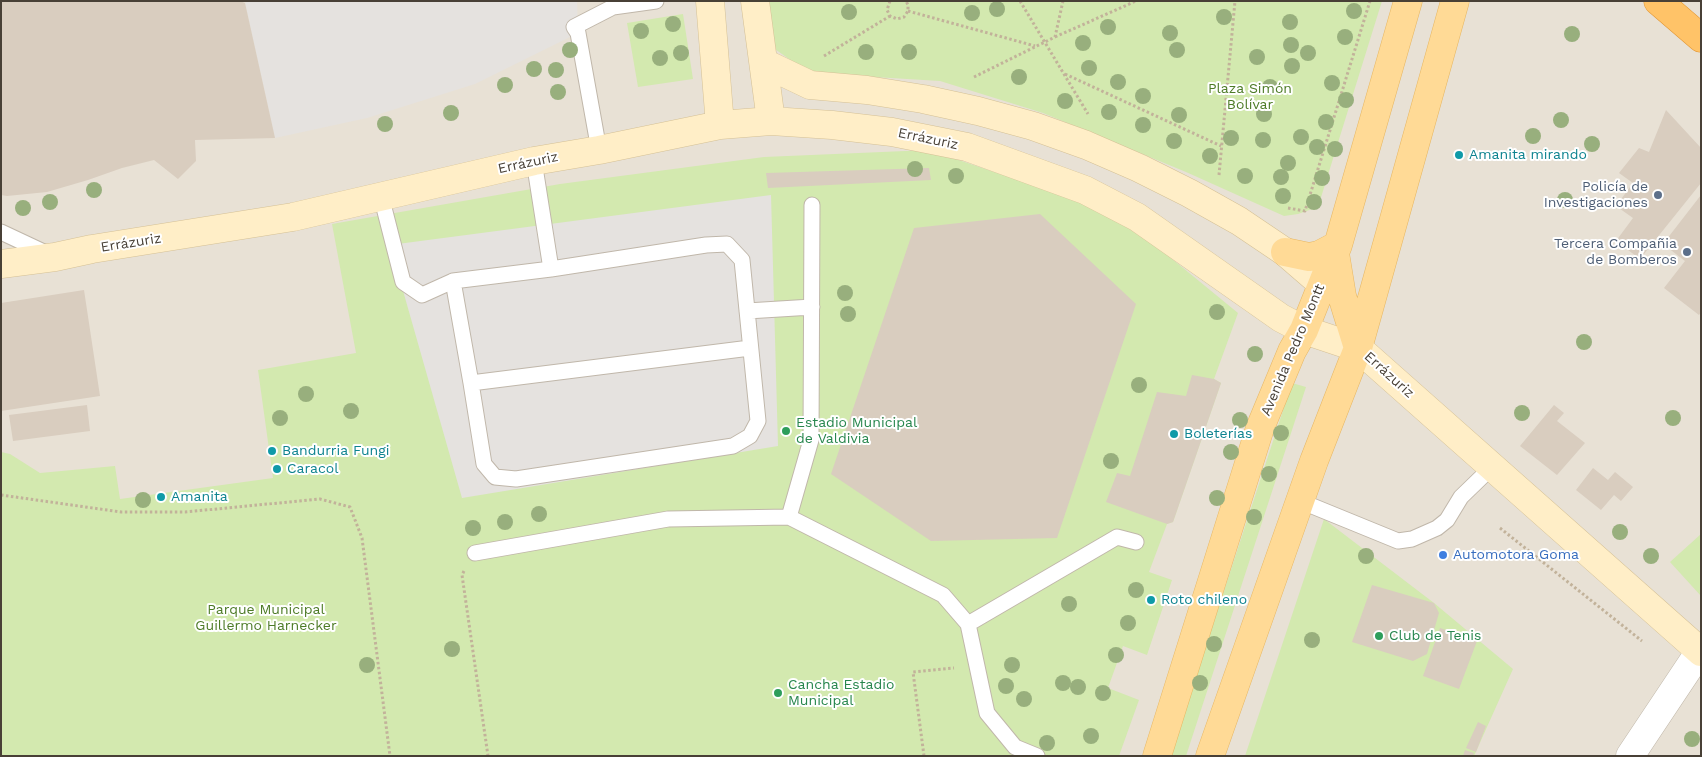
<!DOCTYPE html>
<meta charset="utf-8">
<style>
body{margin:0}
#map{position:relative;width:1702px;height:757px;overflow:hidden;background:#f4efe7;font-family:"Work Sans",sans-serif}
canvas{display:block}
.frame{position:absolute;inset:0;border:2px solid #484036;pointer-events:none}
</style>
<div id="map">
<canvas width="1702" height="757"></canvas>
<div class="frame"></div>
</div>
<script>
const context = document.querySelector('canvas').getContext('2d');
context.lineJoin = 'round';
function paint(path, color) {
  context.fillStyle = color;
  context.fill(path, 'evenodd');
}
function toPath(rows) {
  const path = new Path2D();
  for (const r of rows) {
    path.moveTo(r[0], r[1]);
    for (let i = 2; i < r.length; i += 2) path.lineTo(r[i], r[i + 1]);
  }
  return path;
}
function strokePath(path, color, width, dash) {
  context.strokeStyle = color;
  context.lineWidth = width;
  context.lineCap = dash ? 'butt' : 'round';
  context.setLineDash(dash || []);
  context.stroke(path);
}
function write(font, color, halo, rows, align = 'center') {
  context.font = font + ' "Work Sans",sans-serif';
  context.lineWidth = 4;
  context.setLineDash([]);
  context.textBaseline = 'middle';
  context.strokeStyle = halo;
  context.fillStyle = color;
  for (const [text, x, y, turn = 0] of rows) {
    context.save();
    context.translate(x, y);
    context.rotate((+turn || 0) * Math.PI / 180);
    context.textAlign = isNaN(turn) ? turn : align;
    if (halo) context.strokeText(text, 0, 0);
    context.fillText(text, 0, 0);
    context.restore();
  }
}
const residential = toPath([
 [1,1,1701,1,1701,756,1,756]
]);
const green = toPath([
 [769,1,1382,1,1318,207,1298,214,1284,216,1186,172,1043,113,940,81,809,73,772,47],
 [683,14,693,79,638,87,627,23],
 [929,150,1116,213,1238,313,1214,379,1221,383,1173,522,1167,524,1149,572,1172,580,1147,655,1123,646,1108,688,1139,700,1119,756,1,756,1,452,10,454,40,473,115,466,120,499,273,478,258,370,356,353,332,224,560,184,764,157],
 [1292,383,1306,387,1186,756,1170,756],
 [1324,519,1434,603,1513,669,1474,756,1245,756],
 [1701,534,1701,596,1670,562]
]);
const parking = toPath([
 [250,1,577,1,578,33,475,84,367,118,275,138,245,3],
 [771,195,778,446,462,498,390,245]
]);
const building = toPath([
 [1,1,240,1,245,3,275,138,195,140,196,161,178,179,154,160,122,168,88,180,47,192,7,196,1,195],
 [1666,110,1701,148,1701,183,1640,259,1616,241,1633,218,1616,206,1633,183,1619,173,1639,148,1649,152],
 [929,168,931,180,768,188,766,173],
 [1701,195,1701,312,1699,315,1664,288,1685,261,1663,244],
 [1040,214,1136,304,1057,538,931,541,831,474,914,228],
 [84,290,100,396,1,411,1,303],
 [1192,375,1214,379,1221,383,1173,522,1167,524,1106,502,1117,473,1130,476,1157,392,1186,396],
 [87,405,90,431,13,441,9,415],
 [1554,405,1564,413,1557,421,1585,443,1557,475,1520,446],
 [1593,468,1608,480,1615,472,1633,487,1621,501,1614,495,1601,510,1576,490],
 [1372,585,1434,603,1439,613,1427,654,1413,661,1352,642],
 [1440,628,1477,641,1459,689,1423,676],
 [1478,722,1486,726,1476,752,1466,748],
 [1465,750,1474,753,1473,756,1463,756]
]);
const path = toPath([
 [890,1,887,10,890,16,897,19,904,17,908,11,908,5,906,1],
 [1020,1,1088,114],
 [908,11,1035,46],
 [1055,37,1136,1],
 [824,56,890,16],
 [1065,74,1221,146],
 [974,77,1055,37,1063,1],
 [1219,175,1235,1],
 [1288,208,1305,211,1370,1],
 [1,495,121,512,185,512,320,499,350,507,362,538,390,756],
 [1500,528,1642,641],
 [464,571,462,575,488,756],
 [924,756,913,672,954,668]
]);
const lane = toPath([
 [599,150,578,33,574,27,613,7,656,1],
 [534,161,551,269],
 [381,196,403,282,422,295,453,281,551,269,706,245,727,244,742,260,758,421,750,436,733,446,516,479,495,477,484,464,471,383,453,281],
 [1,232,50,255],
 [747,311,812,307],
 [471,383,750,348],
 [1300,501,1398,541,1412,539,1437,528,1447,520,1461,497,1492,467],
 [789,517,811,440,812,205],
 [475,553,668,519,789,517,943,595,968,624,987,713,1015,747,1037,756],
 [968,624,1117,537,1136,542]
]);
const street = toPath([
 [1630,756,1700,651]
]);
const secondary = toPath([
 [710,1,720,125],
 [755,1,771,121],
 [764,63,810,85,867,90,923,99,978,111,1033,126,1086,145,1139,168,1189,193,1239,221,1285,252,1322,284],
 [1,264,55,257,92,249,293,217,534,161,599,150,720,125,771,121,832,125,892,132,967,147,1085,190,1137,217,1281,318,1304,330,1358,348,1701,652]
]);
const primary = toPath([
 [1285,252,1309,257,1319,255,1338,245],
 [1335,253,1342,296,1358,348],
 [1157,756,1260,428,1292,351,1304,330,1338,245,1408,1],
 [1210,756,1314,461,1358,348,1455,1]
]);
const highway = toPath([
 [1658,1,1701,38]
]);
const trees = [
 [997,9],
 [1354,11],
 [849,12],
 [972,13],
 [1224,17],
 [1290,22],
 [673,24],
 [1108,27],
 [641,31],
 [1170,33],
 [1572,34],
 [1345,37],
 [1083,43],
 [1291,45],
 [570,50],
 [1177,50],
 [866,52],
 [909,52],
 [681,53],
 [1308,53],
 [1257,57],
 [660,58],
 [1292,66],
 [1089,68],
 [534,69],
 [556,70],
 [1019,77],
 [1118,82],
 [1332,83],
 [505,85],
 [1270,87],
 [558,92],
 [1143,96],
 [1346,100],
 [1065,101],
 [1109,112],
 [451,113],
 [1264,114],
 [1179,115],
 [1561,120],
 [1326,122],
 [385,124],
 [1143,125],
 [1533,136],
 [1301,137],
 [1231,138],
 [1263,140],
 [1174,141],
 [1592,144],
 [1317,147],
 [1335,149],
 [1210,156],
 [1288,163],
 [915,169],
 [956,176],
 [1245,176],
 [1281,177],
 [1322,178],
 [94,190],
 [1283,196],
 [1565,200],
 [50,202],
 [1314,202],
 [23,208],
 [845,293],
 [1217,312],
 [848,314],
 [1584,342],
 [1255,354],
 [1139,385],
 [306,394],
 [351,411],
 [1522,413],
 [280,418],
 [1673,418],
 [1240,420],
 [1281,433],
 [1231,452],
 [1111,461],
 [1269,474],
 [1217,498],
 [143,500],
 [539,514],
 [1254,517],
 [505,522],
 [473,528],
 [1620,532],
 [1366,556],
 [1651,556],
 [1136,590],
 [1069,604],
 [1128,623],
 [1312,640],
 [1214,644],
 [452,649],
 [1116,655],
 [367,665],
 [1012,665],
 [1063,683],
 [1200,683],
 [1006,686],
 [1078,687],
 [1103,693],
 [1024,699],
 [1091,736],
 [1692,739],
 [1047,743]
];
const markers = [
 [1459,155,5,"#0f9aa8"],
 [1658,195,5,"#5c6f8a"],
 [1687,252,5,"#5c6f8a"],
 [786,431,5,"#2e9e5b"],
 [1174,434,5,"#0f9aa8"],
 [272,451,5,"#0f9aa8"],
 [277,469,5,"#0f9aa8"],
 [161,497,5,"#0f9aa8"],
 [1443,555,5,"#3f7fe0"],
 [1151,600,5,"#0f9aa8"],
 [1379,636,5,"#2e9e5b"],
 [778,693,5,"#2e9e5b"]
];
const parkNames = [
 ["Plaza Simón",1250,89],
 ["Bolívar",1250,105],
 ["Parque Municipal",266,610],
 ["Guillermo Harnecker",266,626]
];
const streetNames = [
 ["Errázuriz",928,139,12],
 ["Errázuriz",528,163,-12],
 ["Errázuriz",131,243,-9],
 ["Avenida Pedro Montt",1293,350,-67],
 ["Errázuriz",1389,375,42]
];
const cultureNames = [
 ["Amanita mirando",1469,155],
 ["Boleterías",1184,434],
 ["Bandurria Fungi",282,451],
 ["Caracol",287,469],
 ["Amanita",171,497],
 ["Roto chileno",1161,600]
];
const serviceNames = [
 ["Policía de",1648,187],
 ["Investigaciones",1648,203],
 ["Tercera Compañia",1677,244],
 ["de Bomberos",1677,260]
];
const leisureNames = [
 ["Estadio Municipal",796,423],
 ["de Valdivia",796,439],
 ["Club de Tenis",1389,636],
 ["Cancha Estadio",788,685],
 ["Municipal",788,701]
];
const shopNames = [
 ["Automotora Goma",1453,555]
];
paint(residential, '#e8e1d5');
paint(green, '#d3e9af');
paint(parking, '#e5e2df');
paint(building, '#d9cdbf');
strokePath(lane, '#c0b7aa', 17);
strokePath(street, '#c0b7aa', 29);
strokePath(secondary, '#d5c196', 29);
strokePath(primary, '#e7b763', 29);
strokePath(highway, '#e29634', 29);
strokePath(path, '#c2b29a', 3, [2.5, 2.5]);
strokePath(lane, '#fff', 15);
strokePath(street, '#fff', 28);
strokePath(secondary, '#ffeec7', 28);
strokePath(primary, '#ffda96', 28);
strokePath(highway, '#ffc368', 28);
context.fillStyle = '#98af7d';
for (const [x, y] of trees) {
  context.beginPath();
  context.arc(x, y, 8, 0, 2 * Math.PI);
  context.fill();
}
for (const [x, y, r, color] of markers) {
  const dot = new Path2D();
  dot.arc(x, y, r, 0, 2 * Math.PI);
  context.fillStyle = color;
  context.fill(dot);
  strokePath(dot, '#fff', 2);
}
write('14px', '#4d7b27', '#fff', parkNames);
write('14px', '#484036', '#fff', streetNames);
write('14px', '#0d838f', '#fff', cultureNames, 'left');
write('14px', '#4e5e75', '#fff', serviceNames, 'right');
write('14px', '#27864d', '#fff', leisureNames, 'left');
write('14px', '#366cbe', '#fff', shopNames, 'left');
</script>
